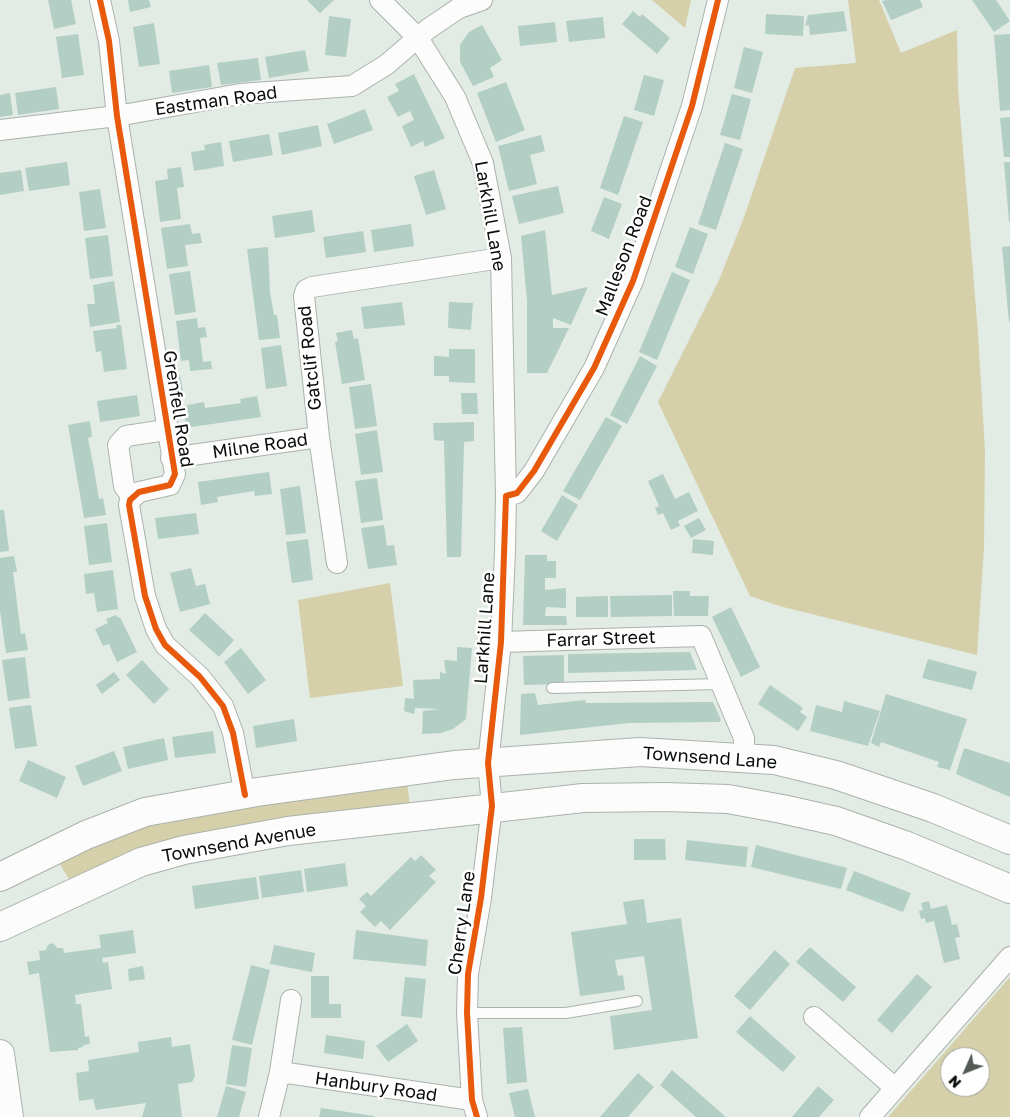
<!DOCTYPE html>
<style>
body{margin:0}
#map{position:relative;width:1010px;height:1117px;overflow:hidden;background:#e2ece4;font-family:"Golos Text",sans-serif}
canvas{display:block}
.north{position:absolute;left:940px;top:1047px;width:50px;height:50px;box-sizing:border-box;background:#fff;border:1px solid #9c9e9c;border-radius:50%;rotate:226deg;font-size:14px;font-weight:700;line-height:20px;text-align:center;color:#080d08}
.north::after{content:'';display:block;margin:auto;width:18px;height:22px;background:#545b55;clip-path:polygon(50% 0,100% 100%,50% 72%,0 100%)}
</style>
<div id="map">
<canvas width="1010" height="1117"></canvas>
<div class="north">N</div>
</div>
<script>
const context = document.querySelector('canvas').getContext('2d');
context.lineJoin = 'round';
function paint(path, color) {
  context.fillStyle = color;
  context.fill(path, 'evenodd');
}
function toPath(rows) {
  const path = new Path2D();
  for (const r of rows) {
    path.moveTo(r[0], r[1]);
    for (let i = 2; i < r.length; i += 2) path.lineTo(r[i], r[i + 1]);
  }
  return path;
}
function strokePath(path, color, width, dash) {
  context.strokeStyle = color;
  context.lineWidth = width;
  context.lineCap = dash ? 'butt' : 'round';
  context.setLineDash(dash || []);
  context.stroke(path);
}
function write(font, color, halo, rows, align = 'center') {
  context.font = font + ' "Golos Text",sans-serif';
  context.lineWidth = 5;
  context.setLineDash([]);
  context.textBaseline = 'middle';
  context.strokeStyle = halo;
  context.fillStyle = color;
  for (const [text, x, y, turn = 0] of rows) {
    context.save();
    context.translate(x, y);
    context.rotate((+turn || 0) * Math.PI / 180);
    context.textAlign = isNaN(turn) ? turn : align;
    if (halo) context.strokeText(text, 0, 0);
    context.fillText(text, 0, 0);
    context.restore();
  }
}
const green = toPath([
 [652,0,691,0,685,28],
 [848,0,879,0,901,53,957,30,958,88,978,333,985,451,984,547,977,655,779,606,750,596,658,402,719,280,743,220,795,68,856,63],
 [390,583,403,686,310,698,298,600],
 [407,783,410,804,142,847,69,879,58,861,145,825,182,816],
 [1010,977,1010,1117,888,1117,944,1053],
 [950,1057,980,1057,980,1087,950,1087]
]);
const building = toPath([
 [48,0,71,0,76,24,54,29],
 [128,0,149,0,151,7,130,12],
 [307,0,334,0,320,13],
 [886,0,920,0,923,7,891,20,882,1],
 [972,0,996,0,1010,21,994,32],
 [633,11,640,17,642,14,670,38,657,54,622,24],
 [844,11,847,31,810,35,809,25,805,26,808,15],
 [766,14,804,16,803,36,765,34],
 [329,16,351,19,346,57,325,55],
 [603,17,605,38,569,42,566,21],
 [555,22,557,42,520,46,518,26],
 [154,23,160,64,139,67,133,27],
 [482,25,502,60,490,68,494,77,473,86,460,62,460,45,469,32],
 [78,34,84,75,62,78,56,37],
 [1010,34,1010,110,1000,111,994,35],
 [744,47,763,52,752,93,734,88],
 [305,50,309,71,269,78,265,57],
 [258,58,261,80,221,85,217,63],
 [209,65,212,87,172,93,169,71],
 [414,74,445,138,425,147,423,141,411,147,402,126,414,120,412,115,410,111,398,117,387,97,399,91,395,84],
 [644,75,664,80,654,116,634,110],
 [506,82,525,130,496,142,477,93],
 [56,87,59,109,18,115,15,93],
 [10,93,13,115,0,117,0,95],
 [732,94,751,99,740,140,720,135],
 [365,109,373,130,334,144,327,124],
 [624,116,643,122,618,195,600,188],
 [1010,117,1010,157,1004,157,1000,118],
 [318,125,322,146,282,155,278,133],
 [269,134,273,155,233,162,229,141],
 [541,135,545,151,530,155,537,184,509,191,498,146],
 [221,142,224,166,194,171,191,152,205,150,204,145],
 [725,143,743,149,716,230,698,224],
 [67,162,70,185,29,191,25,168],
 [1004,162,1010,162,1010,222,1009,222],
 [181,167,184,187,177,188,181,219,160,222,155,181,168,179,167,169],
 [21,170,24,191,0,195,0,173],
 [434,170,446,209,426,215,414,176],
 [558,186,564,213,519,224,512,196],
 [100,189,106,228,84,231,79,192],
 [604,197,622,204,609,239,591,231],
 [312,210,315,232,275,238,272,216],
 [190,224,192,234,200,233,202,243,185,245,188,266,167,269,161,228],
 [411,224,414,246,374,252,371,230],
 [690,227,708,234,693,274,675,267],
 [545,230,552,295,588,287,571,325,553,318,553,328,569,328,547,373,527,373,527,301,521,236],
 [363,231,366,252,326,258,323,237],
 [108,235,113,276,90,279,85,238],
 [1010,246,1010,322,1009,322,1002,247],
 [268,247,270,293,274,315,277,315,280,338,259,340,247,249],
 [190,271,196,312,175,315,169,274],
 [672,272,690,280,657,360,639,352],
 [114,281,120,322,90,327,87,304,95,304,93,285],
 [402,302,405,325,364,329,361,307],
 [449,302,473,303,471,330,448,328],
 [197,318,198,328,205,327,207,337,200,338,203,362,211,361,212,369,190,371,189,360,181,361,176,321],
 [116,325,121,325,127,369,104,372,101,351,96,352,93,331,117,328],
 [352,330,354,339,358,338,365,380,342,384,335,342,338,341,336,333],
 [281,345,287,386,266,389,261,348],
 [449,349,475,349,475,383,449,382,449,376,434,376,434,356,449,357],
 [640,356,657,366,627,424,610,415],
 [180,375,183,391,173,393,170,377],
 [371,384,377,426,355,429,349,387],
 [461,393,477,393,478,414,462,414],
 [137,395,140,416,100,422,97,401],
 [257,396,261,417,191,427,191,425,186,425,183,406,204,402,205,408,241,403,240,399],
 [606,417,622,426,580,500,563,491],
 [90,421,92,437,88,438,94,469,99,499,103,498,106,515,84,518,68,425],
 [474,422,474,441,464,442,461,557,447,557,444,441,434,440,433,423],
 [377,430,383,472,361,475,355,434],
 [269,472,272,494,255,496,254,491,217,497,218,502,201,505,198,482],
 [663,474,675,499,689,492,698,511,678,521,680,526,671,530,663,513,658,515,655,508,659,506,648,481],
 [377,478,383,520,361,523,355,481],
 [300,486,306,533,286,535,280,489],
 [562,495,578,505,557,541,541,531],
 [0,510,4,510,9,551,0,552],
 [196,513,199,534,158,539,155,518],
 [699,518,706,530,691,538,684,526],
 [107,523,112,562,89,565,84,526],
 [384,525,387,546,394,545,397,565,368,569,361,528],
 [308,539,313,580,292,583,286,542],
 [693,539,714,541,713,555,692,553],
 [525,555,547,555,547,561,556,561,556,578,545,578,545,590,566,588,566,608,546,607,545,616,566,616,567,625,523,625],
 [14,556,17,572,13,572,21,634,25,633,28,650,6,653,0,611,0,558],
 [191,568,196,586,205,584,210,604,180,612,170,573],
 [113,570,118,609,97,612,94,593,86,594,84,574],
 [673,591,690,591,690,596,709,596,708,616,674,616],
 [672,595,672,616,611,617,610,596],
 [608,596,608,617,576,617,576,597],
 [731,607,760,667,741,677,712,617],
 [205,613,234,640,219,657,189,630],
 [116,615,118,618,120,617,137,652,117,662,109,644,103,646,95,629,108,623,106,619],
 [457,647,472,648,466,719,453,729,441,733,422,734,423,711,440,709,415,708,414,714,404,711,405,698,414,699,413,680,440,679,440,672,446,674,444,660,457,661],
 [241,648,266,680,248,694,224,662],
 [690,652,697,670,568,673,568,654],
 [564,655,564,684,524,685,523,656],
 [25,657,30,698,8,701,2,660],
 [928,659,977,672,972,690,922,678],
 [142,660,169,689,154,704,126,675],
 [114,672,120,680,102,694,96,685],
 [770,685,803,708,800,712,807,717,798,731,758,704],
 [535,693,538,705,585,700,586,703,713,702,721,720,719,722,629,723,520,735,521,694],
 [886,694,967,719,950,770,937,767,939,762,881,742,879,747,871,743],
 [844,701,880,711,868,746,810,731,816,705,842,712],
 [31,705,37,746,15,749,9,708],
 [294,719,297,741,256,748,253,726],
 [213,731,216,753,175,758,172,737],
 [164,738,168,760,128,769,123,747],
 [964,748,1010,763,1010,797,956,774],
 [114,751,122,771,83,786,75,766],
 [28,760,66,777,57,798,19,781],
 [634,839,665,839,666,860,634,860],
 [687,840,748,847,746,867,685,860],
 [756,845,847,868,841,889,751,867],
 [421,855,436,870,429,876,436,882,390,930,381,921,375,927,360,912,366,906,359,899,367,892,371,896,411,857,415,861],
 [345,863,348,886,307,892,304,869],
 [301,870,304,892,262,898,259,876],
 [854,871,911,893,903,912,846,890],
 [256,877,259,899,195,909,192,886],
 [644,899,647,923,681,918,698,1038,614,1050,610,1016,652,1010,644,956,615,960,618,976,623,975,625,990,580,996,571,932,627,924,623,902],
 [929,901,931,909,947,905,952,925,957,924,960,937,955,938,960,959,944,963,934,921,926,923,925,918,921,919,919,911,923,910,921,903],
 [133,930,136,953,102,958,103,963,108,962,112,989,75,995,76,1004,81,1004,85,1037,89,1036,90,1044,83,1045,83,1047,78,1048,78,1050,50,1052,39,973,29,975,27,962,40,960,39,951,46,950,48,945,53,943,57,948,63,948,64,953,101,948,99,935],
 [356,930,428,940,426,966,353,959],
 [274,945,315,953,312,972,270,964],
 [810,947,856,987,843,1002,796,962],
 [775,950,790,964,750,1010,734,996],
 [251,965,270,970,252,1045,232,1040],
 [143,966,145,979,129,981,128,969],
 [917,974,932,987,892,1033,877,1020],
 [311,976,329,976,329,1004,341,1004,341,1018,311,1018],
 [405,977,426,979,422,1018,401,1016],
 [750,1016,796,1057,783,1072,736,1032],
 [407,1024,418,1041,388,1062,376,1046],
 [522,1027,527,1082,507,1084,503,1028],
 [326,1035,365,1041,363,1059,324,1053],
 [171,1037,172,1047,190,1044,195,1076,192,1082,178,1084,182,1117,142,1117,146,1103,96,1110,93,1099,79,1101,76,1073,89,1071,88,1060,139,1052,138,1042],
 [232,1045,252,1048,246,1087,226,1084],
 [672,1070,694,1089,726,1117,696,1117,660,1085],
 [638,1073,654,1087,628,1117,600,1117],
 [226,1086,246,1092,239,1117,217,1117],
 [818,1086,834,1100,819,1117,792,1117],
 [528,1089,535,1117,515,1117,509,1093],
 [321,1108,374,1116,374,1117,319,1117]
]);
const service = toPath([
 [552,688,721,684],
 [467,1013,566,1013,637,1001]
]);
const minor = toPath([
 [100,0,109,41,117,116,175,474,170,485,139,492,130,500,129,505,145,596,156,629,165,645,200,677,223,706,233,733,245,795],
 [380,0,418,38,455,97,483,163,501,258,506,496,505,551,501,642,488,763,492,806,481,898,468,974,467,1013,472,1100,477,1117],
 [0,130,117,116,240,94,352,86,386,65,428,29,459,8,482,0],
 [171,458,319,437],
 [506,496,517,493,534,471,594,368,633,281,692,106,718,0],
 [132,498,124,486,118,445,126,436,166,430],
 [337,563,319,437,304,296,306,290,312,287,501,258],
 [501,642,701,636,744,738,744,758],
 [814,1017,895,1088],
 [280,1072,472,1100],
 [269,1117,280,1072,291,1000],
 [870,1117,1010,957]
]);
const primary = toPath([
 [0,877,86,835,145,812,257,792,454,765,640,752,774,760,836,775,933,808,1010,840],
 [0,927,141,862,184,850,288,831,583,798,666,797,728,799,782,809,836,821,907,846,1010,889]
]);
const trunk = toPath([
 [0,1054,9,1117]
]);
const cycleway = toPath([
 [100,0,109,41,117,116,175,474,170,485,139,492,130,500,129,505,145,596,156,629,165,645,200,677,223,706,233,733,245,795],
 [477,1117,472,1100,467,1013,468,974,481,898,492,806,488,763,501,642,506,496,517,493,534,471,594,368,633,281,692,106,718,0]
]);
const streetNames = [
 ["Eastman Road",216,101,-8],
 ["Larkhill Lane",490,216,80],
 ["Malleson Road",624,256,-69],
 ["Gatclif Road",310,358,-96],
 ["Grenfell Road",178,409,81],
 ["Milne Road",260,446,-8],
 ["Larkhill Lane",485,628,-86],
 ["Farrar Street",601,639,-2],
 ["Townsend Lane",710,758,4],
 ["Townsend Avenue",239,843,-10],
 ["Cherry Lane",462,923,-82],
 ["Hanbury Road",376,1087,8]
];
paint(green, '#d5d0aa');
paint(building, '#b2cec5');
strokePath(service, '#abb2ac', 12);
strokePath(minor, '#abb2ac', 22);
strokePath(primary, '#abb2ac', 30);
strokePath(trunk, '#abb2ac', 30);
strokePath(service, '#fbfcfb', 10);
strokePath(minor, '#fbfcfb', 20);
strokePath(primary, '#fbfcfb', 28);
strokePath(trunk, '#fbfcfb', 28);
strokePath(cycleway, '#e8590c', 6);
write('18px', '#080d08', '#fff', streetNames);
</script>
